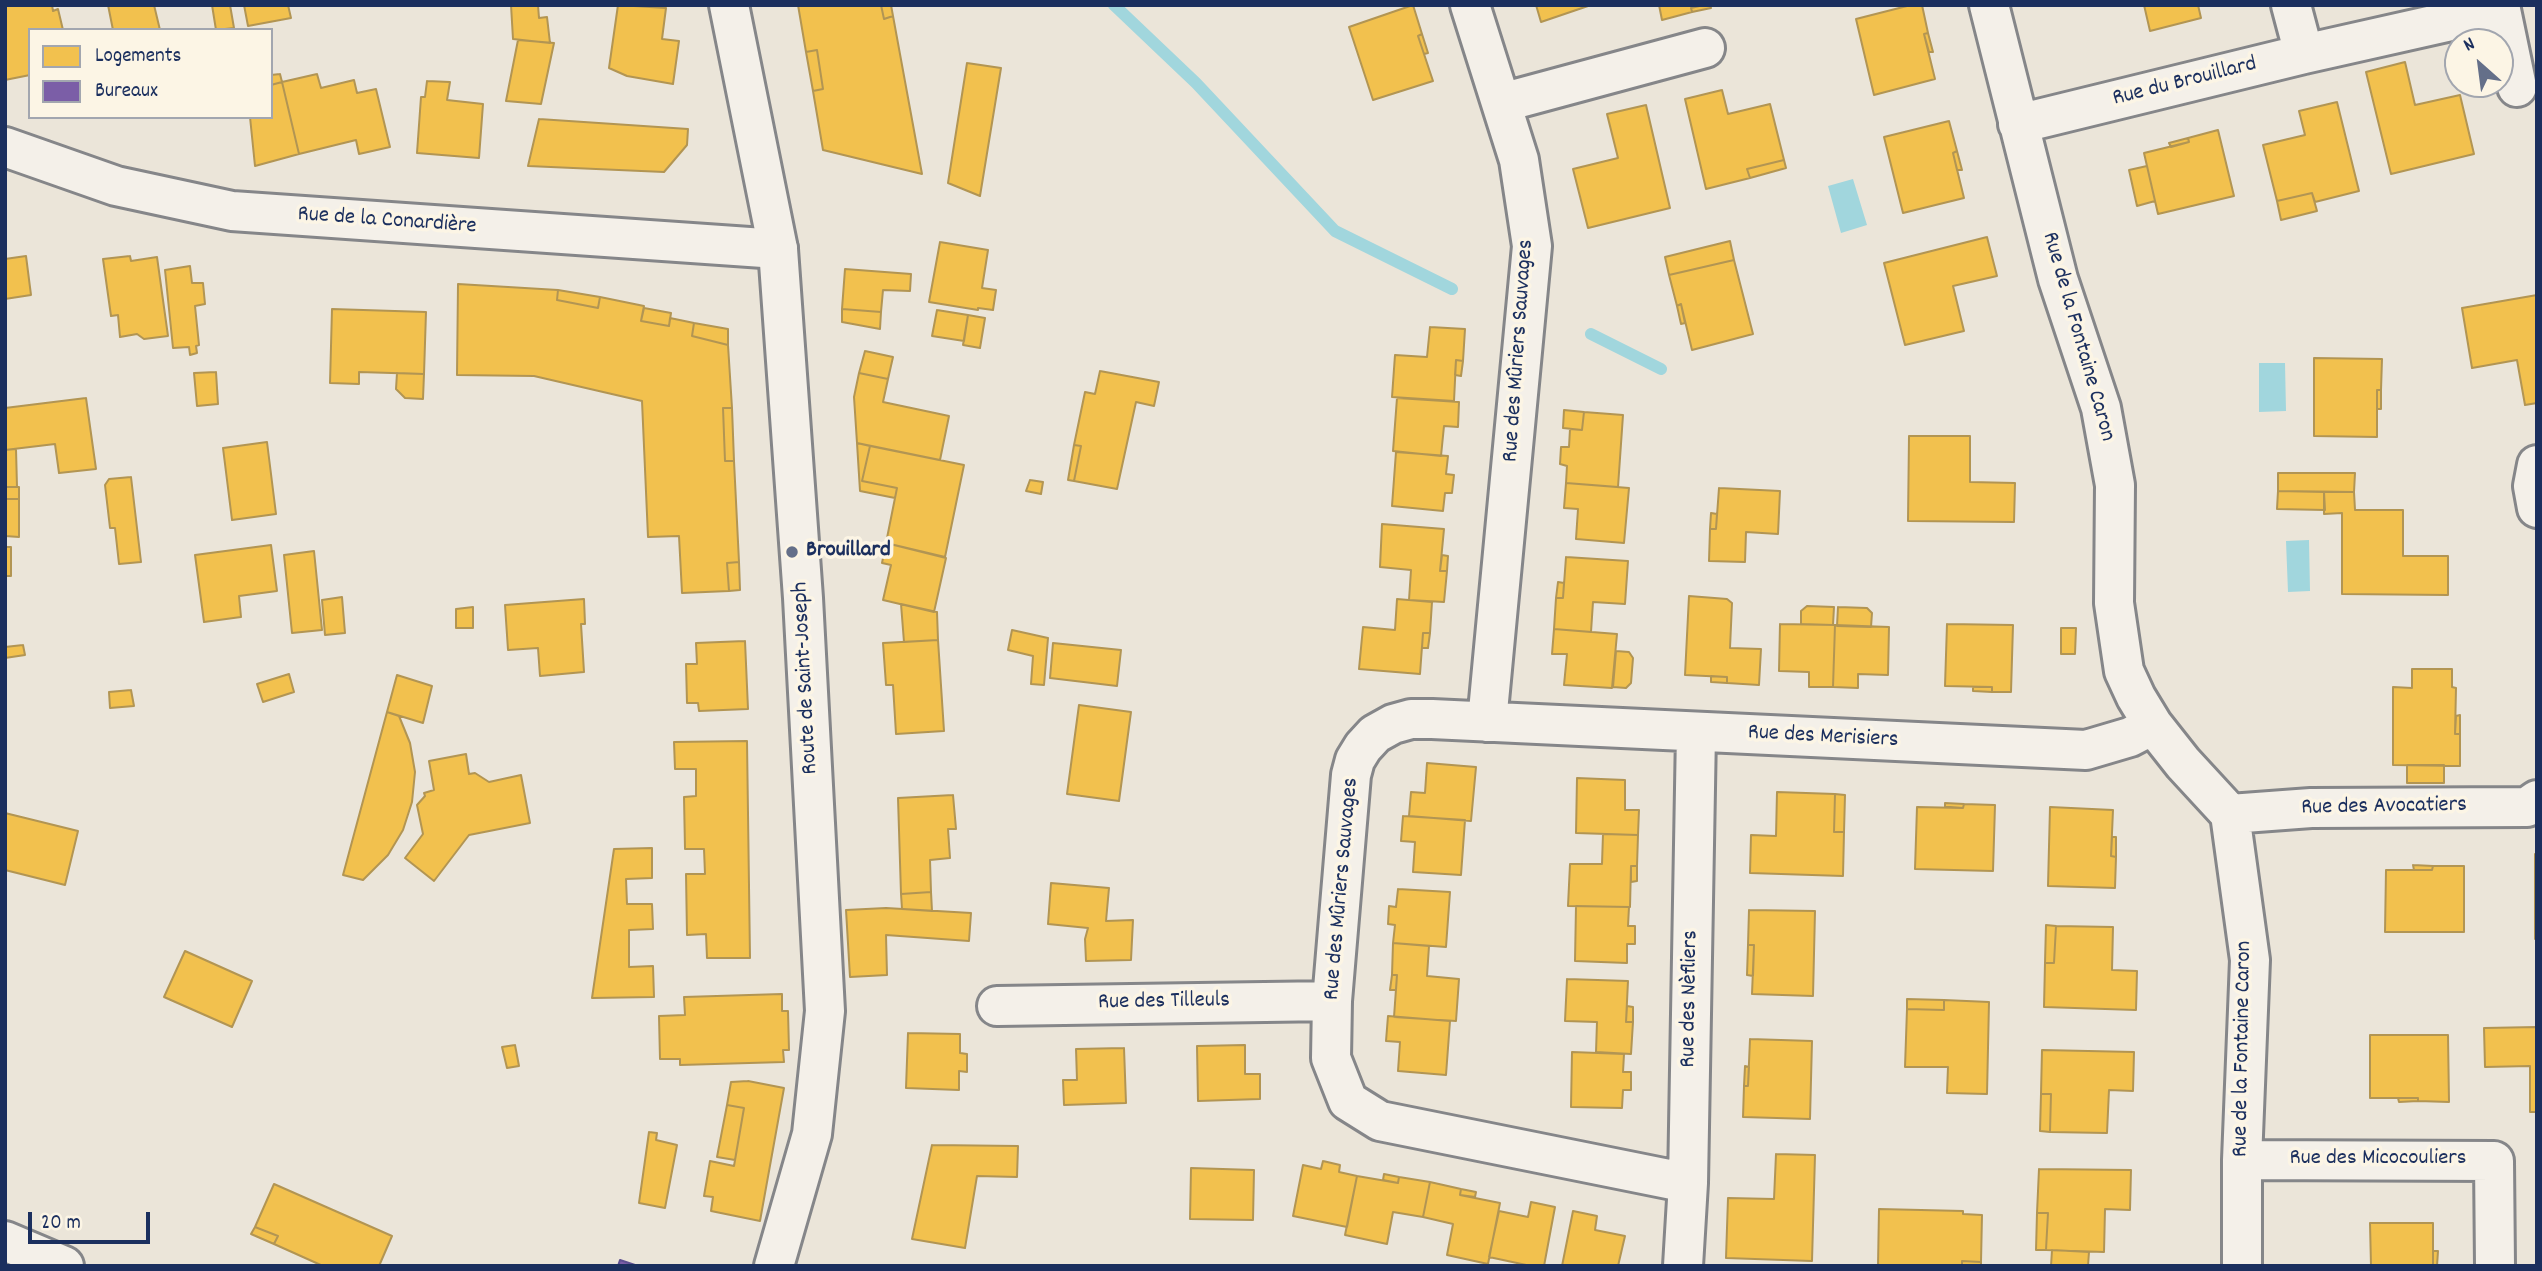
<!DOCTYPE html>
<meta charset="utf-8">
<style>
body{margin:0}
#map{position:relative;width:2542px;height:1271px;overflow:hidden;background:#ebe5d9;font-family:Dekko,sans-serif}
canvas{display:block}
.frame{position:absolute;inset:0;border:7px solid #1b2f5e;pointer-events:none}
.legend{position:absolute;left:28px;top:28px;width:245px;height:91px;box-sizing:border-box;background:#fcf5e5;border:2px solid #a2a6af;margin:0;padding:9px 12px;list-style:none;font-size:21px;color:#1b2f5e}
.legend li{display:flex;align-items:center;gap:14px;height:35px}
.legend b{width:35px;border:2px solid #a2a6af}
.north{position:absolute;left:2444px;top:28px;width:70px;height:70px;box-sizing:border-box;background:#fcf5e5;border:2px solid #a2a6af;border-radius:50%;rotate:332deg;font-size:19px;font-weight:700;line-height:28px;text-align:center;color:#1b2f5e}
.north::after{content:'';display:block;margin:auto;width:24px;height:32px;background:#646f89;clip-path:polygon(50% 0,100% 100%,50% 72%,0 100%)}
.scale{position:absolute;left:28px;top:1212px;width:122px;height:32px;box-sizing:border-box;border:4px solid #1b2f5e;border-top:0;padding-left:9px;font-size:21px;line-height:24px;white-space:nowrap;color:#1b2f5e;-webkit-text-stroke:5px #fcf5e5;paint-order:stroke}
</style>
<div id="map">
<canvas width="2542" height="1271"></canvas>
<div class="frame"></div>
<ul class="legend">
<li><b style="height:19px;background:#f2c14e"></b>Logements</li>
<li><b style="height:19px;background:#7b5ea7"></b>Bureaux</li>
</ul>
<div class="north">N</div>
<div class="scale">20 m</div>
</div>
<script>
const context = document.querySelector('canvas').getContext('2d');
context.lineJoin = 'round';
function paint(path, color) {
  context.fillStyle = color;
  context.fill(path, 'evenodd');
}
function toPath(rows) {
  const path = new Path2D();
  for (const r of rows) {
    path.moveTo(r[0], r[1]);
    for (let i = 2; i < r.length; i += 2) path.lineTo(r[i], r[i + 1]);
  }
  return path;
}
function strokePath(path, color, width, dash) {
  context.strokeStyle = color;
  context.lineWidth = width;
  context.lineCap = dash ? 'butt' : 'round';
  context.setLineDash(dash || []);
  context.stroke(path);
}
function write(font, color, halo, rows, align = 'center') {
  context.font = font + ' Dekko,sans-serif';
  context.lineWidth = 7;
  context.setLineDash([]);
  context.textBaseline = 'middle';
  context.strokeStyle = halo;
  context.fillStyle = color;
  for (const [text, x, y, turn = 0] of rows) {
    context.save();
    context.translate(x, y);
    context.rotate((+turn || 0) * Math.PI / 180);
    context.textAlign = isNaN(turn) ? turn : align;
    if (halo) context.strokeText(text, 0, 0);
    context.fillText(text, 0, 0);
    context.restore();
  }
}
const water = toPath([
 [1853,179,1867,225,1841,233,1828,186],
 [2259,363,2285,363,2286,411,2259,412],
 [2309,540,2310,591,2288,592,2286,541]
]);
const homes = toPath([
 [5,5,52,5,53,11,58,9,63,30,30,30,30,75,5,80,5,5],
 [108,5,154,5,160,30,113,30,108,5],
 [212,5,230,5,234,28,216,30,212,5],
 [244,5,288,5,291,18,248,26,244,5],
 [511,5,538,5,539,18,547,17,550,43,513,39,511,5],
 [618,5,666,8,662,39,679,41,673,84,627,76,609,68,618,5],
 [798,5,881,5,884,19,893,16,922,174,823,150,813,91,823,89,817,50,806,52,798,5],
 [881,5,891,5,893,16,884,19,881,5],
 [1413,5,1422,34,1418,36,1433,81,1373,100,1349,27,1413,5],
 [1536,5,1591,5,1541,22,1536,5],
 [1659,5,1704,5,1691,8,1692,12,1662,20,1659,5],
 [1704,5,1710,5,1711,8,1692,12,1691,8,1704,5],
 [1911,5,1922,5,1928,33,1924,34,1935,79,1874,95,1856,19,1911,5],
 [2144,5,2198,5,2201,18,2150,31,2144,5],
 [1928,33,1933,52,1929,52,1924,34,1928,33],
 [1422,34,1428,53,1424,54,1418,36,1422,34],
 [518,40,554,43,541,104,506,101,518,40],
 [817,50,823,89,813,91,806,52,817,50],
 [2405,62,2415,105,2460,95,2474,154,2391,174,2366,72,2405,62],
 [967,63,1001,68,980,196,948,183,967,63],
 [280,74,282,82,271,85,271,75,280,74],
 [317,74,321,88,354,80,357,93,376,89,390,147,359,154,356,140,299,154,282,82,317,74],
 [427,81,450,82,447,100,483,104,479,158,417,153,421,97,425,97,427,81],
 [282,82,299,154,255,166,250,117,271,117,271,85,282,82],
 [1722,90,1728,114,1770,104,1784,160,1747,169,1750,178,1706,189,1685,99,1722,90],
 [2337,102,2359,191,2315,202,2312,193,2277,201,2263,145,2305,135,2299,111,2337,102],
 [1646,105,1670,208,1588,228,1573,169,1618,158,1607,114,1646,105],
 [539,119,688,129,687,145,664,172,528,166,539,119],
 [1949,121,1957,151,1953,153,1964,198,1903,213,1884,137,1949,121],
 [2218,130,2234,196,2158,214,2144,153,2189,142,2188,138,2218,130],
 [2188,138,2189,142,2171,147,2169,143,2188,138],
 [1957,151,1962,170,1957,170,1953,153,1957,151],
 [1784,160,1786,168,1750,178,1747,169,1784,160],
 [2147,166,2155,201,2137,206,2129,170,2147,166],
 [2312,193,2317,211,2281,220,2277,201,2312,193],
 [1987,237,1997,276,1953,286,1964,331,1905,345,1884,263,1987,237],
 [1730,241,1734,260,1669,275,1665,257,1730,241],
 [940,242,988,250,982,288,996,290,993,310,978,308,978,310,929,302,940,242],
 [26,256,31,295,5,299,5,259,26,256],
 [130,256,131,261,157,257,168,336,144,339,137,334,120,337,118,315,111,316,103,259,130,256],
 [1734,260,1753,334,1692,350,1681,304,1677,306,1669,275,1734,260],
 [190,266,192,283,203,283,205,304,195,306,199,345,196,346,197,353,190,355,189,347,173,348,165,270,190,266],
 [845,269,911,274,910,291,883,290,881,312,842,309,845,269],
 [458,284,558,290,557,300,598,308,600,297,644,306,641,321,669,326,670,318,694,323,692,336,728,345,732,408,723,408,725,461,734,461,739,562,727,563,729,591,682,593,679,536,648,537,642,401,534,376,457,375,458,284],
 [558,290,600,297,598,308,557,300,558,290],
 [2537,295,2537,403,2525,405,2517,360,2472,368,2462,308,2537,295],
 [1681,304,1685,323,1681,324,1677,306,1681,304],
 [644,308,671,313,669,326,641,321,644,308],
 [332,309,426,312,424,374,359,372,359,384,330,383,332,309],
 [842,309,881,312,880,329,842,322,842,309],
 [937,310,968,315,964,341,932,336,937,310],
 [968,315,985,318,980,348,963,345,968,315],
 [694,323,728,329,728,345,692,336,694,323],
 [1430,327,1465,329,1463,361,1456,360,1454,401,1392,397,1395,355,1427,357,1430,327],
 [865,351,893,357,888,379,859,373,865,351],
 [2314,358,2382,359,2381,390,2377,390,2377,437,2314,436,2314,358],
 [1456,360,1463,361,1461,376,1455,375,1456,360],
 [1100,371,1159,382,1154,406,1136,402,1117,489,1074,481,1081,446,1074,445,1085,392,1095,394,1100,371],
 [216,372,218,404,197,406,194,373,216,372],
 [397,373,424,374,423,399,405,398,396,389,397,373],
 [859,373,888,379,883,402,949,416,940,460,857,443,854,397,859,373],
 [2377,390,2381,390,2381,409,2377,409,2377,390],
 [86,398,96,469,59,473,55,444,5,450,5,408,86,398],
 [1397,398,1459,402,1458,427,1444,426,1441,456,1393,451,1397,398],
 [723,408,732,408,734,461,725,461,723,408],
 [1564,410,1584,412,1582,430,1563,428,1564,410],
 [1584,412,1623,415,1618,487,1566,483,1567,466,1560,464,1561,447,1569,447,1570,429,1582,430,1584,412],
 [1909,436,1970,436,1970,482,2015,483,2014,522,1908,521,1909,436],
 [267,442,276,514,232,520,223,448,267,442],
 [857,443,870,446,862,481,897,488,895,498,860,491,857,443],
 [1074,445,1081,446,1074,481,1068,480,1074,445],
 [870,446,964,465,945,557,886,543,897,488,862,481,870,446],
 [16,449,17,487,5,487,5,450,16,449],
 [1396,452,1448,456,1446,474,1454,475,1452,493,1445,493,1443,511,1392,506,1396,452],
 [2278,473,2355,473,2354,492,2278,491,2278,473],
 [131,477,141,562,119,564,115,528,110,528,105,485,109,479,131,477],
 [1030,480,1043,482,1041,494,1026,491,1030,480],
 [1566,483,1629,488,1624,543,1576,539,1578,509,1564,508,1566,483],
 [5,487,19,487,19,499,5,499,5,487],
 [1719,488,1780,491,1778,534,1746,532,1745,562,1709,561,1710,529,1716,529,1719,488],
 [2278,491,2324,492,2325,510,2277,509,2278,491],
 [2324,492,2354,492,2355,510,2403,510,2403,556,2448,556,2448,595,2342,594,2342,513,2324,514,2324,492],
 [5,499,19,499,19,537,5,536,5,499],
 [1711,513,1717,514,1716,529,1710,529,1711,513],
 [1382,524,1444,529,1440,571,1447,571,1444,602,1409,600,1411,570,1380,567,1382,524],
 [886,543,946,558,934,612,883,600,891,565,882,563,886,543],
 [271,545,277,591,239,596,241,617,204,622,195,555,271,545],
 [5,547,11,547,11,576,5,576,5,547],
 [314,551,322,630,292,633,284,555,314,551],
 [1442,555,1448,556,1447,571,1440,571,1442,555],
 [1566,557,1628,561,1625,604,1593,602,1591,632,1554,629,1556,598,1563,598,1566,557],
 [739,562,740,590,729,591,727,563,739,562],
 [1558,582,1564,583,1563,598,1556,598,1558,582],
 [1689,596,1727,599,1732,603,1730,648,1761,649,1759,685,1727,683,1727,677,1685,675,1689,596],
 [342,597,345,633,325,635,322,600,342,597],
 [584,599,585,624,581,624,584,672,540,676,538,648,508,650,505,605,584,599],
 [1397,599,1432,602,1430,633,1423,633,1420,674,1359,669,1363,627,1395,630,1397,599],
 [901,604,937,612,938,640,904,642,901,604],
 [1807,606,1834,607,1833,625,1801,624,1801,611,1807,606],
 [473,607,473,628,456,628,456,609,473,607],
 [1838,607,1867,608,1872,613,1871,627,1837,626,1838,607],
 [1780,624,1835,625,1833,687,1809,687,1809,672,1779,671,1780,624],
 [1947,624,2013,625,2011,692,1992,692,1992,687,1945,686,1947,624],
 [1835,625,1889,627,1888,675,1858,674,1858,688,1833,687,1835,625],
 [2061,628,2076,628,2075,654,2061,654,2061,628],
 [1554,629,1617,634,1612,688,1564,685,1567,654,1552,654,1554,629],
 [1012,630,1048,638,1044,685,1031,684,1033,656,1008,650,1012,630],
 [1423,633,1430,633,1428,648,1422,648,1423,633],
 [938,640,944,731,896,734,893,685,886,685,883,643,938,640],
 [745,641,748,709,699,711,698,703,687,703,686,664,697,664,696,643,745,641],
 [1053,643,1121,650,1117,686,1050,678,1053,643],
 [23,645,25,655,5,658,5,647,23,645],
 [1616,651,1629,652,1633,658,1631,683,1626,688,1613,687,1616,651],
 [2412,669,2452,669,2452,687,2456,688,2455,734,2460,734,2460,766,2393,765,2393,687,2412,688,2412,669],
 [289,674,294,692,263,702,257,684,289,674],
 [397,675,432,686,423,723,387,712,397,675],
 [1711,676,1727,677,1727,683,1711,682,1711,676],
 [1973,687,1992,687,1992,692,1973,691,1973,687],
 [131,690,134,706,110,708,109,692,131,690],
 [1079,705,1131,712,1119,801,1067,794,1079,705],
 [387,712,399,716,410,743,415,772,412,802,403,830,388,855,363,880,343,875,387,712],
 [2460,715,2460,734,2455,734,2456,716,2460,715],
 [747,741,750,958,707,958,706,934,687,935,686,874,705,874,704,849,685,849,684,797,696,796,696,769,675,769,674,742,747,741],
 [466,754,469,774,475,773,489,782,521,775,530,823,469,835,434,881,405,858,423,834,417,805,425,796,424,793,434,790,429,761,466,754],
 [1427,763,1476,767,1471,821,1409,816,1411,792,1425,793,1427,763],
 [2407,765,2444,765,2444,783,2407,783,2407,765],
 [1577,778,1625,780,1625,810,1639,810,1638,835,1576,833,1577,778],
 [1777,792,1835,794,1834,832,1844,832,1843,876,1750,873,1751,835,1776,836,1777,792],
 [1835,794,1845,795,1844,832,1834,832,1835,794],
 [953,795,956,829,948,829,950,858,930,860,931,892,901,894,898,798,953,795],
 [1945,803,1964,804,1963,808,1945,807,1945,803],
 [1964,804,1995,805,1993,871,1915,869,1917,807,1963,808,1964,804],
 [2050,807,2113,810,2111,856,2116,857,2115,888,2048,886,2050,807],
 [5,813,78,831,65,885,5,870,5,813],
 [1403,816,1465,820,1461,875,1413,872,1415,842,1401,841,1403,816],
 [1603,834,1638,835,1637,866,1631,866,1630,907,1568,906,1570,864,1602,864,1603,834],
 [2112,837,2116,837,2116,857,2111,856,2112,837],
 [652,848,652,878,626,879,627,904,652,904,653,929,629,930,629,967,653,966,654,997,592,998,614,849,652,848],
 [2535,854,2537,854,2537,939,2535,939,2535,854],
 [2413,865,2433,866,2432,870,2414,870,2413,865],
 [1631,866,1637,866,1637,881,1631,882,1631,866],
 [2433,866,2464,866,2464,932,2385,932,2386,870,2432,870,2433,866],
 [1051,883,1109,888,1106,921,1133,920,1131,960,1086,961,1085,939,1088,928,1048,924,1051,883],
 [1398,889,1450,892,1446,947,1393,943,1395,925,1388,924,1389,906,1396,907,1398,889],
 [931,892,932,911,902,909,901,894,931,892],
 [1576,906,1629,907,1628,926,1635,926,1635,944,1627,944,1627,963,1575,961,1576,906],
 [886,908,971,913,969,941,886,935,887,975,850,977,846,910,886,908],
 [1749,910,1815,911,1813,996,1752,994,1754,945,1748,945,1749,910],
 [2046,925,2056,926,2054,963,2045,963,2046,925],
 [2056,926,2113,927,2112,970,2137,971,2136,1010,2044,1007,2045,963,2054,963,2056,926],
 [1393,943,1429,946,1427,976,1459,979,1456,1021,1394,1017,1397,975,1392,975,1393,943],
 [1748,945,1754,945,1753,976,1747,975,1748,945],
 [185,951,252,981,232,1027,164,997,185,951],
 [1392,975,1397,975,1396,990,1390,990,1392,975],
 [1567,979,1628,981,1626,1022,1633,1022,1631,1054,1596,1052,1597,1022,1565,1021,1567,979],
 [782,994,782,1011,788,1011,789,1050,783,1050,784,1062,680,1065,680,1059,660,1059,659,1016,685,1015,684,997,782,994],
 [1907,999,1944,1000,1944,1010,1907,1009,1907,999],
 [1944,1000,1989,1002,1987,1094,1947,1093,1948,1067,1905,1067,1907,1009,1944,1010,1944,1000],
 [1627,1006,1633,1007,1633,1022,1626,1022,1627,1006],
 [1388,1016,1450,1021,1446,1075,1398,1071,1400,1042,1386,1041,1388,1016],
 [2537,1027,2537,1112,2530,1112,2530,1066,2485,1067,2484,1028,2537,1027],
 [908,1033,960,1034,960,1053,967,1054,967,1072,959,1071,959,1090,906,1088,908,1033],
 [2370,1035,2448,1035,2449,1102,2418,1101,2418,1098,2370,1098,2370,1035],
 [1750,1039,1812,1041,1810,1119,1743,1117,1744,1086,1748,1086,1750,1039],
 [515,1045,519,1066,507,1068,502,1047,515,1045],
 [1245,1045,1245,1074,1260,1074,1260,1099,1198,1101,1197,1046,1245,1045],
 [1124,1048,1126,1103,1064,1105,1063,1080,1077,1080,1076,1049,1124,1048],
 [2042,1050,2134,1052,2133,1091,2109,1090,2107,1133,2050,1132,2051,1094,2041,1094,2042,1050],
 [1572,1052,1624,1054,1623,1072,1631,1072,1631,1090,1623,1090,1622,1108,1571,1107,1572,1052],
 [1745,1066,1749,1067,1748,1086,1744,1086,1745,1066],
 [748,1081,784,1088,760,1221,711,1211,713,1197,704,1196,710,1161,734,1166,744,1108,727,1105,731,1082,748,1081],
 [2041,1094,2051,1094,2050,1132,2040,1131,2041,1094],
 [2398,1098,2418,1098,2418,1101,2399,1102,2398,1098],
 [727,1105,744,1108,735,1160,717,1157,727,1105],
 [649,1132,657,1133,656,1140,677,1145,665,1208,639,1203,649,1132],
 [932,1145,1018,1146,1017,1177,977,1176,965,1248,912,1239,932,1145],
 [1776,1154,1815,1155,1812,1261,1726,1258,1728,1198,1774,1199,1776,1154],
 [1323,1161,1340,1165,1339,1172,1357,1176,1347,1227,1293,1216,1303,1165,1321,1169,1323,1161],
 [1191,1168,1254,1170,1253,1220,1190,1219,1191,1168],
 [2039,1169,2131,1170,2130,1210,2105,1209,2104,1252,2046,1250,2048,1213,2037,1213,2039,1169],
 [1384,1174,1399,1177,1398,1183,1383,1180,1384,1174],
 [1357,1176,1398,1183,1399,1177,1430,1182,1423,1217,1393,1212,1387,1244,1345,1235,1357,1176],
 [1430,1182,1461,1189,1460,1195,1500,1203,1488,1264,1447,1255,1453,1224,1423,1217,1430,1182],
 [274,1184,392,1236,379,1266,323,1266,274,1244,278,1236,255,1227,274,1184],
 [1461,1189,1476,1192,1475,1197,1460,1195,1461,1189],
 [1531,1202,1555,1207,1544,1266,1531,1266,1489,1257,1499,1211,1528,1217,1531,1202],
 [1879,1209,1963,1211,1963,1214,1982,1215,1981,1262,1962,1261,1962,1266,1878,1266,1879,1209],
 [1573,1211,1597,1216,1595,1230,1625,1236,1618,1266,1562,1266,1573,1211],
 [2037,1213,2048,1213,2046,1250,2036,1250,2037,1213],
 [2370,1223,2433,1223,2433,1266,2371,1266,2370,1223],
 [255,1227,278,1236,274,1244,251,1234,255,1227],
 [2052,1250,2089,1252,2088,1266,2051,1266,2052,1250],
 [2433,1251,2438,1251,2437,1266,2433,1266,2433,1251],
 [1962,1261,1981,1262,1981,1266,1962,1266,1962,1261]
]);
const offices = toPath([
 [620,1260,638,1266,618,1266,620,1260]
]);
const stream = toPath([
 [1114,5,1196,83,1335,231,1452,289],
 [1591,334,1661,369]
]);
const minor = toPath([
 [1470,5,1519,160,1532,246,1487,722],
 [1989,5,2058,279,2101,408,2115,485,2114,603,2124,671,2136,697,2153,725,2183,763,2230,814,2250,960,2242,1160,2242,1266],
 [2291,5,2304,54],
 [2500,5,2517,87],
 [1501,103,1705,48],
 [2018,124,2304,54,2500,10],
 [5,147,116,186,232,211,778,249],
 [2537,465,2533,486,2537,508],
 [2230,814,2311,808,2527,807,2537,800],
 [997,1006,1332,1001],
 [2242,1160,2494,1161,2495,1266],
 [1688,1183,1380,1121,1348,1101,1331,1058,1332,1001,1351,775,1355,760,1363,747,1375,734,1393,724,1411,719,1432,719,2086,750,2130,737,2153,725],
 [5,1241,64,1266],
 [1683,1266,1688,1183,1696,732]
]);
const tertiary = toPath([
 [729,5,778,249,803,598,825,1011,812,1134,774,1266]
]);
const markers = [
 [792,552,7,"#646f89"]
];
const streetNames = [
 ["Rue du Brouillard",2185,83,-14],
 ["Rue de la Conardière",387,222,4],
 ["Rue de la Fontaine Caron",2077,337,74],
 ["Rue des Mûriers Sauvages",1520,351,-86],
 ["Route de Saint-Joseph",807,678,-93],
 ["Rue des Merisiers",1823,738,3],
 ["Rue des Avocatiers",2384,808,-1],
 ["Rue des Mûriers Sauvages",1343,889,-85],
 ["Rue des Nèfliers",1691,999,-89],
 ["Rue des Tilleuls",1164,1003,-1],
 ["Rue de la Fontaine Caron",2244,1049,-89],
 ["Rue des Micocouliers",2378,1160]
];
const poiNames = [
 ["Brouillard",806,552]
];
paint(water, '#a1d6dd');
paint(homes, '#f2c14e');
strokePath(homes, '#b29553', 2);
paint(offices, '#7b5ea7');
strokePath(offices, '#5e5091', 2);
strokePath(stream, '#a1d6dd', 12);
strokePath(minor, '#858689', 44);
strokePath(tertiary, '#858689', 44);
strokePath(minor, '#f4f0e9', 38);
strokePath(tertiary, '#f4f0e9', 38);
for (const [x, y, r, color] of markers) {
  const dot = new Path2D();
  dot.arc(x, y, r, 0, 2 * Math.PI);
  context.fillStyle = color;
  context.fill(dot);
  strokePath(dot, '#fcf5e5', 2.5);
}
write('23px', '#1b2f5e', '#fcf5e5', streetNames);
write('bold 23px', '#1b2f5e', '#fcf5e5', poiNames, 'left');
</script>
